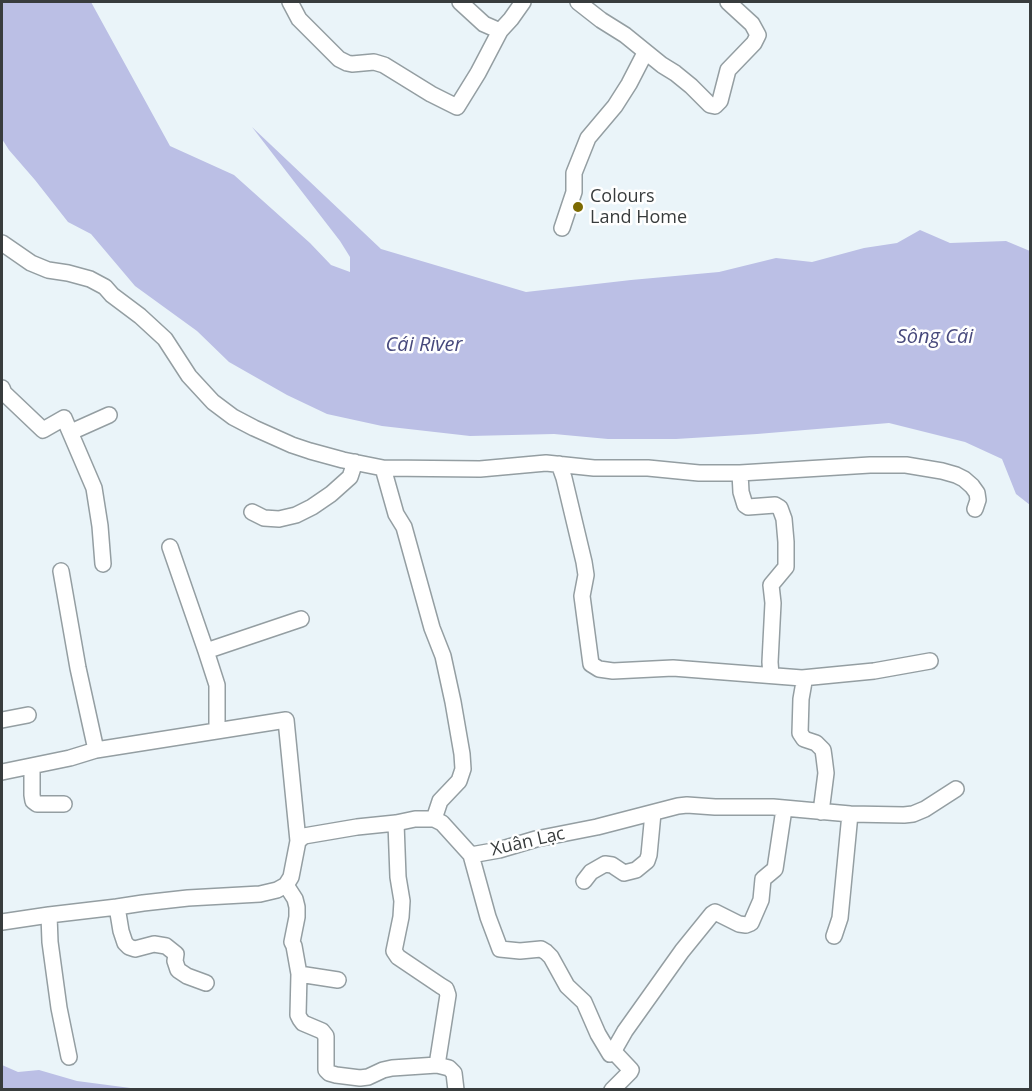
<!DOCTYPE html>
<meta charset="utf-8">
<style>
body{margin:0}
#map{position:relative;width:1032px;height:1091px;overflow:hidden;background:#eaf4f9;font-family:"Open Sans",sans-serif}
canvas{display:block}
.frame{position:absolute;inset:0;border:3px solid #383c3d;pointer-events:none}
</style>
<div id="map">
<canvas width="1032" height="1091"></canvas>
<div class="frame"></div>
</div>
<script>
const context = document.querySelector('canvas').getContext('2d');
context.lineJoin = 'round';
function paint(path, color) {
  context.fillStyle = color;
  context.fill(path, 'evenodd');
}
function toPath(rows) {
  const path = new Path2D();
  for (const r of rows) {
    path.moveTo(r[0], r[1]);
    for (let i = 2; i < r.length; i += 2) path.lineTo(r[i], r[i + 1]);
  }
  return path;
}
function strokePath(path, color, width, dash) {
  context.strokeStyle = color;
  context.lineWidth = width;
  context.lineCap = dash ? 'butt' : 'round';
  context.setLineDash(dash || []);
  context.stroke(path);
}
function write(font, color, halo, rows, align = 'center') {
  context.font = font + ' "Open Sans",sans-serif';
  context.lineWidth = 5;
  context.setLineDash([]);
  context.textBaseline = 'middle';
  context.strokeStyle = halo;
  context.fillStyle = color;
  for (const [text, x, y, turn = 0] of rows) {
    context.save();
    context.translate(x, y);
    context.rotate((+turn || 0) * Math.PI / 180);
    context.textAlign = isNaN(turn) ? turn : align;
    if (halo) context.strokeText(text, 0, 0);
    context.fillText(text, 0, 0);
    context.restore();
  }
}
const water = toPath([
 [2,2,91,2,170,146,234,175,310,243,331,265,350,272,350,257,340,241,252,127,381,249,526,292,631,280,719,272,776,258,812,262,864,248,897,243,920,230,950,243,1006,241,1030,251,1030,505,1016,494,1002,459,965,442,889,423,757,434,676,439,608,439,554,434,470,436,382,426,327,414,287,395,229,362,197,331,135,286,91,234,68,222,35,180,9,150,2,139],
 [2,1065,18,1072,39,1070,77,1081,138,1089,2,1089]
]);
const minor = toPath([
 [290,2,299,19,339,59,347,63,352,64,374,62,384,65,431,94,457,107,478,73,500,31],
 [460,2,484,24,500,31,511,19,523,2],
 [578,2,601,20,625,35,662,65,675,73,691,86,710,105,715,106,720,101,728,70,754,43,758,35,752,24,728,2],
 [562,228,574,192,574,173,588,138,615,106,629,84,645,53],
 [2,243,31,263,48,270,68,273,90,279,105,287,112,295,140,316,165,339,189,376,213,402,233,417,254,428,292,445,310,451,343,460,383,468,480,469,546,463,594,468,648,468,699,473,740,473,870,465,906,465,942,471,956,475,964,479,972,486,977,493,978,500,975,509],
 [2,388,4,393,43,430,64,418,94,488,100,526,103,564],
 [71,432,109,415],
 [559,464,564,478,584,562,586,575,582,596,591,664,599,669,613,671,673,668,802,678,804,682,801,699,800,733,804,739,816,743,823,750,824,757,826,773,821,812],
 [383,468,396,514,404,527,432,628,443,656,453,702,462,754,463,769,459,781,440,801,434,819],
 [740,473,741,492,745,505,748,507,775,505,780,508,784,519,786,542,786,567,771,585,773,603,770,662,771,675],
 [252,512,264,518,279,519,296,515,312,507,331,494,350,477,355,462],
 [170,547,206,651,217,685,217,731],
 [61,571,78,668,96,750],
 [206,651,301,619],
 [802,678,874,671,930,661],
 [2,720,28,715],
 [32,766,32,795,33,801,37,804,64,804],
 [2,772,70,758,96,750,286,720,298,841],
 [396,823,398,877,402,901,401,917,394,951,398,957,441,986,446,989,448,995,437,1065],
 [471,855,488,917,500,949,520,951,541,949,546,952,551,957,567,986,584,1002,598,1034,610,1054,615,1053],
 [584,881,591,872,605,864,612,865,624,873,636,870,647,861,649,855,653,813],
 [286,885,295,899,297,907,297,917,292,942,294,946,299,974,298,1015,300,1019,303,1023,322,1031,326,1036,326,1070,329,1073,336,1075,360,1078,368,1077,383,1070,392,1068,437,1065,449,1068,454,1073,456,1090],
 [117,907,121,931,125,943,129,947,135,949,154,944,166,946,176,954,175,961,178,970,187,976,206,983],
 [49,915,50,942,59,1008,69,1057],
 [2,922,49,915,117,907,143,903,188,898,260,894,277,890,286,885,291,877,298,841,304,836,357,827,396,823,415,819,434,819,442,823,471,855,499,850,536,839,597,827,678,806,687,805,715,807,773,807,850,814,904,815,913,814,925,809,956,789],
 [834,936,840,918,850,814],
 [299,974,338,980],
 [612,1090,630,1072,631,1070,615,1053,615,1049,617,1045,625,1031,682,951,712,914,715,912,739,924,746,925,751,923,761,900,763,879,775,869,784,809]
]);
const markers = [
 [578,207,6,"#7c6a02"]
];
const poiNames = [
 ["Colours",590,197],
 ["Land Home",590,218]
];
const streetNames = [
 ["Xuân Lạc",528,842,-13]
];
const waterNames = [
 ["Sông Cái",935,337],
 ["Cái River",424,345]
];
paint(water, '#bbbfe5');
strokePath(minor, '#949ea2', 18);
strokePath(minor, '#fff', 15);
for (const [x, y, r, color] of markers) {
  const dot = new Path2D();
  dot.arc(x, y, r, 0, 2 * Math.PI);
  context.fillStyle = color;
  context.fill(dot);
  strokePath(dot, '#fff', 2);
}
write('18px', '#383c3d', '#fff', poiNames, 'left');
write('18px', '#383c3d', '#fff', streetNames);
write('italic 20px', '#47497c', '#fff', waterNames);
</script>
